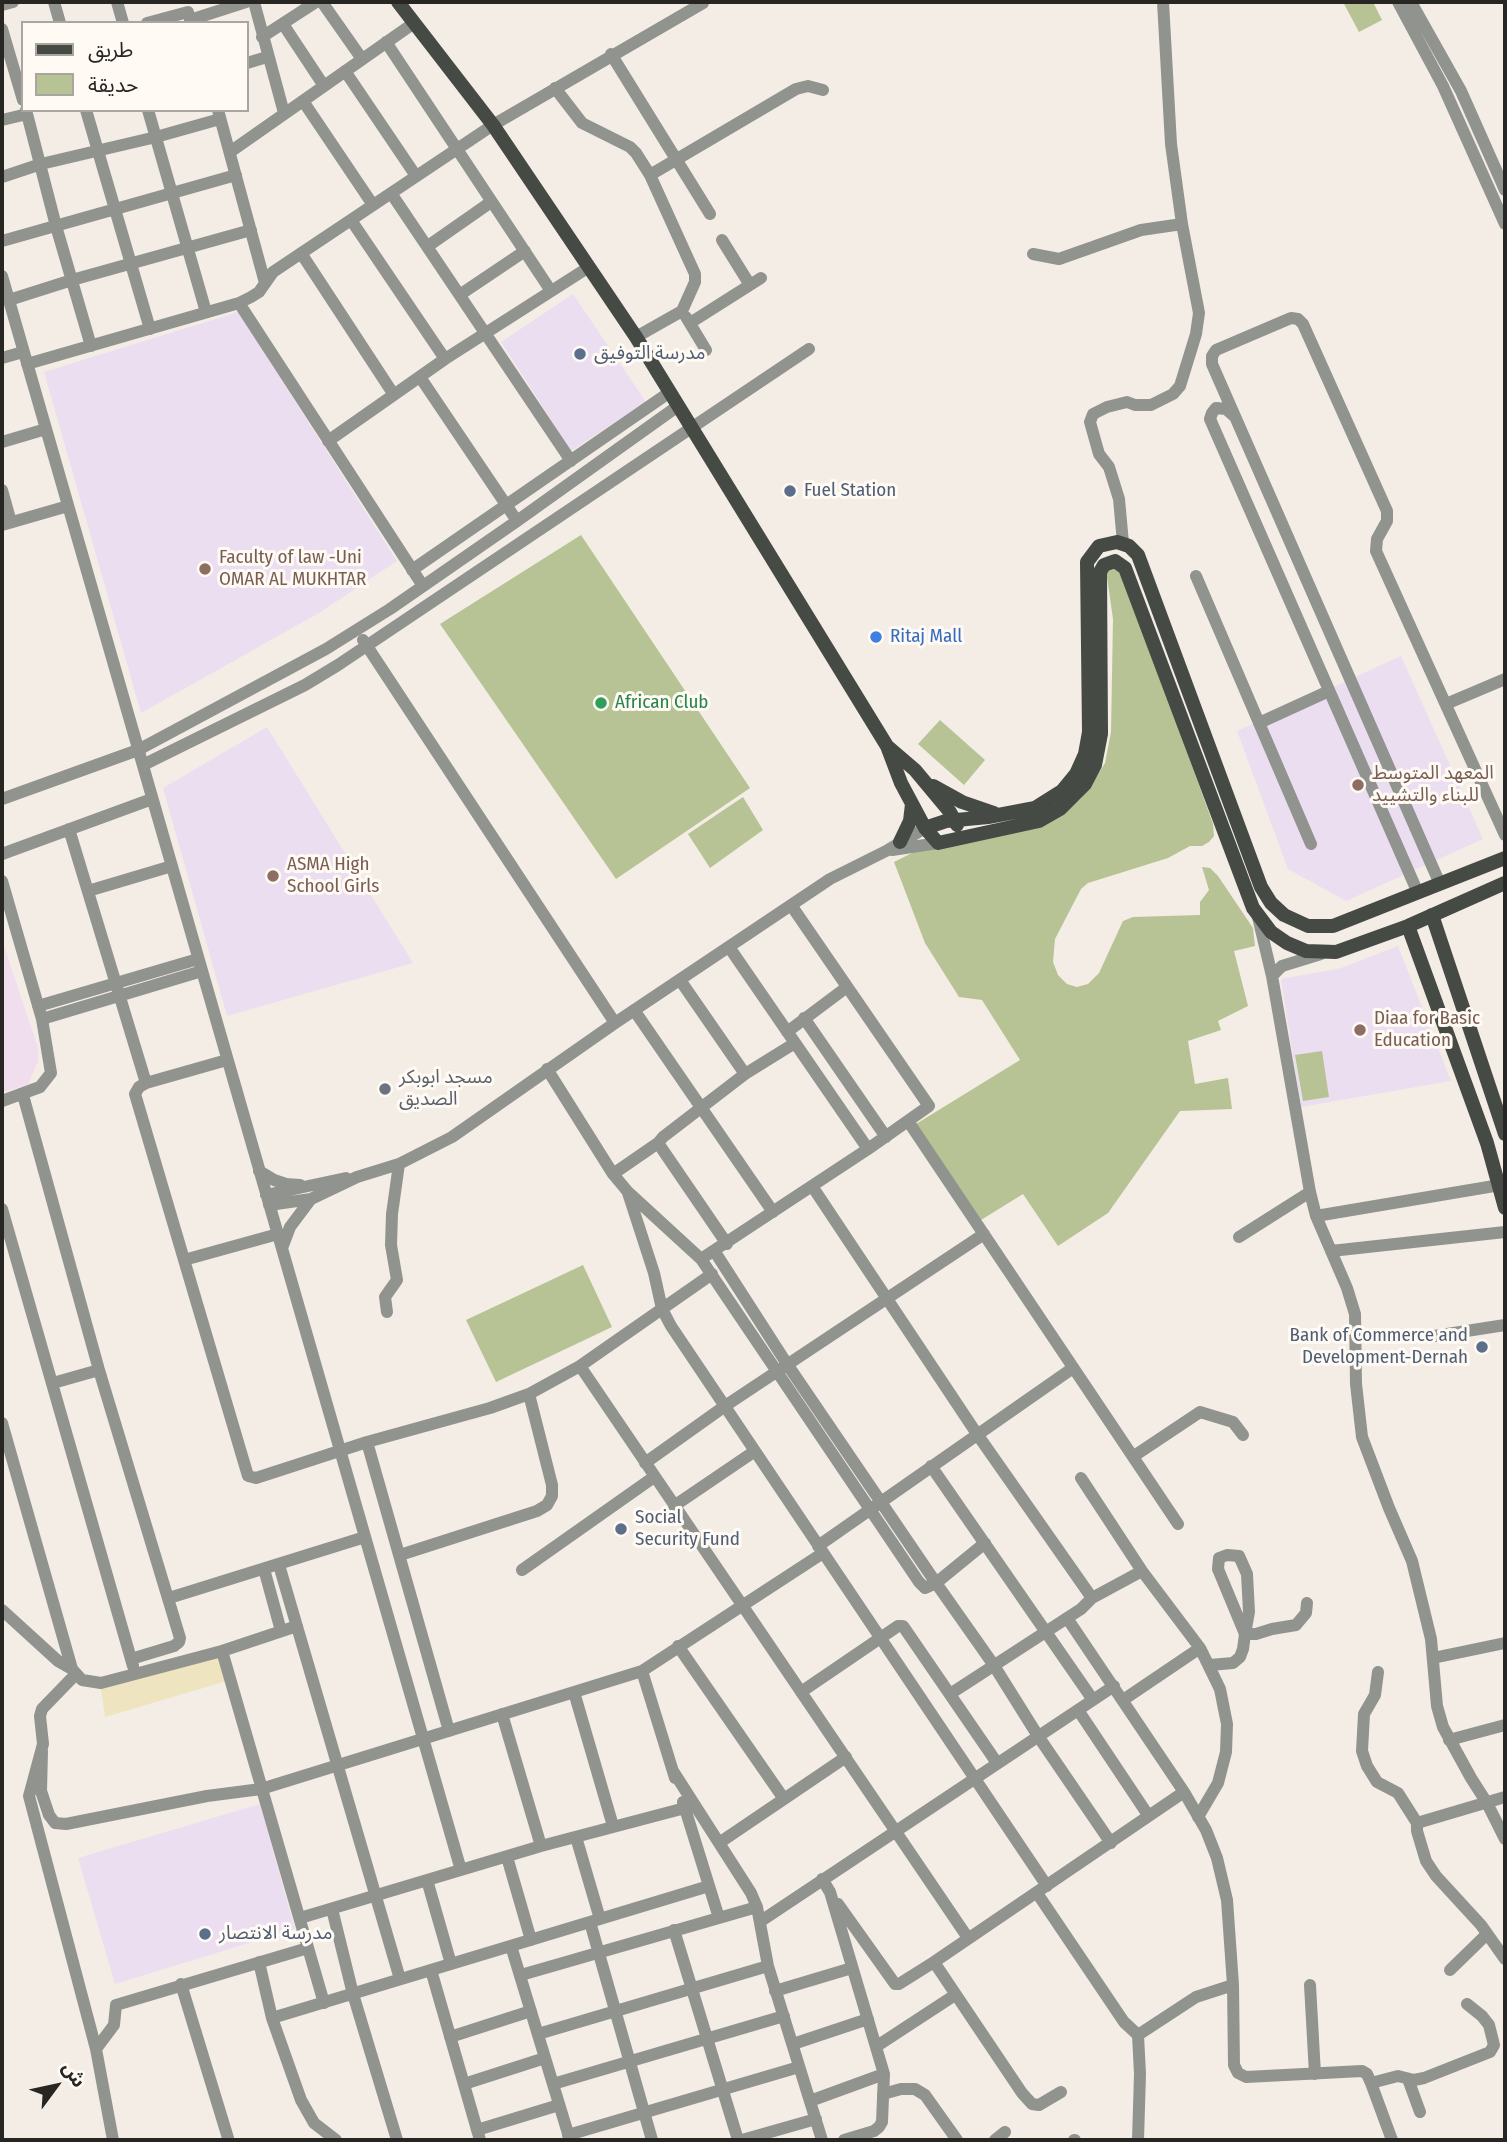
<!DOCTYPE html>
<meta charset="utf-8">
<style>
body{margin:0}
#map{position:relative;width:1507px;height:2142px;overflow:hidden;background:#f3ede5;font-family:"Fira Sans Condensed","Noto Sans Arabic",sans-serif}
canvas{display:block}
.frame{position:absolute;inset:0;border:4px solid #282623;pointer-events:none}
.legend{position:absolute;left:21px;top:21px;width:228px;height:91px;box-sizing:border-box;background:#fffaf4;border:2px solid #a9a5a0;margin:0;padding:9px 12px;list-style:none;font-size:21px;color:#282623}
.legend li{display:flex;align-items:center;gap:14px;height:35px}
.legend b{width:35px;border:2px solid #a9a5a0}
.north{position:absolute;left:21px;top:2051px;width:70px;height:70px;-webkit-text-stroke:5px #fffaf4;paint-order:stroke;rotate:57deg;font-size:19px;font-weight:700;line-height:28px;text-align:center;color:#282623}
.north::after{content:'';display:block;margin:auto;width:24px;height:32px;background:#282623;clip-path:polygon(50% 0,100% 100%,50% 72%,0 100%)}
</style>
<div id="map">
<canvas width="1507" height="2142"></canvas>
<div class="frame"></div>
<ul class="legend">
<li><b style="height:9px;background:#464a44"></b>طريق</li>
<li><b style="height:19px;background:#b7c394"></b>حديقة</li>
</ul>
<div class="north">ش</div>
</div>
<script>
const context = document.querySelector('canvas').getContext('2d');
context.lineJoin = 'round';
function paint(path, color) {
  context.fillStyle = color;
  context.fill(path, 'evenodd');
}
function toPath(rows) {
  const path = new Path2D();
  for (const r of rows) {
    path.moveTo(r[0], r[1]);
    for (let i = 2; i < r.length; i += 2) path.lineTo(r[i], r[i + 1]);
  }
  return path;
}
function strokePath(path, color, width, dash) {
  context.strokeStyle = color;
  context.lineWidth = width;
  context.lineCap = dash ? 'butt' : 'round';
  context.setLineDash(dash || []);
  context.stroke(path);
}
function write(font, color, halo, rows, align = 'center') {
  context.font = font + ' "Fira Sans Condensed","Noto Sans Arabic",sans-serif';
  context.lineWidth = 6;
  context.setLineDash([]);
  context.textBaseline = 'middle';
  context.strokeStyle = halo;
  context.fillStyle = color;
  for (const [text, x, y, turn = 0] of rows) {
    context.save();
    context.translate(x, y);
    context.rotate((+turn || 0) * Math.PI / 180);
    context.textAlign = isNaN(turn) ? turn : align;
    if (halo) context.strokeText(text, 0, 0);
    context.fillText(text, 0, 0);
    context.restore();
  }
}
const education = toPath([
 [573,294,646,402,571,451,501,342],
 [238,312,397,561,319,613,141,713,44,372],
 [1401,656,1483,839,1346,901,1288,869,1237,731],
 [267,727,413,963,227,1016,163,788],
 [1398,946,1451,1081,1301,1107,1281,979,1341,968],
 [260,1804,295,1929,115,1984,78,1858]
]);
const medical = toPath([
 [2,940,38,1048,38,1061,28,1085,2,1092]
]);
const green = toPath([
 [1343,2,1373,2,1382,20,1359,32],
 [581,535,750,788,616,879,440,624],
 [1108,565,1121,569,1213,824,1214,836,1209,842,1202,846,1190,846,1168,858,1088,883,1081,889,1055,939,1053,962,1058,975,1067,984,1077,987,1088,984,1099,973,1123,921,1133,917,1200,915,1200,902,1209,890,1202,867,1210,868,1218,876,1253,928,1255,946,1234,951,1248,1006,1218,1021,1221,1030,1188,1041,1195,1084,1228,1078,1232,1109,1180,1111,1108,1213,1058,1246,1023,1194,981,1220,916,1124,1020,1060,982,1000,959,997,925,943,894,862,920,849,1061,813,1080,799,1094,781,1105,763,1111,732,1113,619,1106,570],
 [940,720,985,760,964,785,918,744],
 [743,797,763,830,710,868,688,834],
 [1322,1051,1329,1097,1303,1101,1295,1055],
 [583,1265,612,1327,496,1382,466,1320]
]);
const sand = toPath([
 [220,1645,230,1680,105,1717,100,1681]
]);
const minor = toPath([
 [54,2,60,23],
 [117,2,123,23],
 [254,2,284,113],
 [322,2,362,59],
 [1398,2,1443,86,1505,224],
 [1411,2,1461,91,1505,190],
 [2,5,13,2],
 [190,20,246,2],
 [147,23,188,12],
 [283,24,324,86],
 [2,29,23,100],
 [262,37,316,2],
 [386,42,551,291],
 [611,54,710,214],
 [247,63,267,57],
 [345,71,416,176],
 [555,88,582,123,630,147,636,153,650,175,695,274,695,282,682,311,636,337],
 [303,101,373,205],
 [26,110,56,226,91,346],
 [86,110,150,329],
 [148,110,206,312],
 [218,110,265,283],
 [2,120,27,114],
 [230,152,414,23],
 [650,175,796,89,808,86,823,90],
 [2,177,41,164,156,137,220,119],
 [391,193,571,461],
 [351,220,445,359],
 [722,240,750,285],
 [2,241,236,175],
 [428,246,491,202],
 [301,253,394,395],
 [1033,254,1059,259,1141,230,1182,224],
 [2,276,461,1870],
 [461,294,525,251],
 [9,300,72,280,251,230],
 [239,303,423,586],
 [686,317,706,350],
 [690,323,761,278],
 [2,358,23,352],
 [27,364,239,303,251,297,259,292,273,272,493,125,703,3],
 [420,377,517,521],
 [1234,416,1226,409,1216,408,1212,413,1210,419,1418,893],
 [328,441,445,359,589,267],
 [2,442,46,429],
 [2,490,11,522],
 [2,525,68,506],
 [1123,543,1119,499,1109,467,1099,454,1090,422,1093,414,1107,407,1127,402,1135,405,1151,405,1173,394,1180,386,1196,334,1199,313,1182,224,1171,144,1163,2],
 [412,570,670,392],
 [1196,576,1311,844],
 [363,640,615,1023],
 [1446,704,1505,679],
 [1259,723,1329,691],
 [143,765,305,685,338,665,809,349],
 [2,799,138,750,326,649,390,609,517,521,678,406],
 [69,829,146,1083],
 [892,850,938,843],
 [2,854,152,799],
 [2,881,42,1019,51,1073,40,1087,2,1101],
 [1440,884,1212,364,1212,356,1216,350,1291,318,1298,319,1303,324,1387,511,1387,521,1377,539,1376,551,1505,835],
 [88,891,172,866],
 [1258,917,1272,976,1310,1192,1316,1216,1347,1288,1355,1314,1356,1384,1362,1437,1389,1508,1412,1561,1431,1639,1437,1706,1443,1727,1471,1778,1487,1803,1505,1839],
 [729,947,868,1149],
 [1272,976,1282,966,1321,954],
 [680,980,745,1074],
 [38,1006,198,959],
 [634,1010,773,1212],
 [804,1018,886,1137],
 [42,1019,202,971],
 [787,1032,847,987],
 [227,1060,146,1083,139,1087,135,1094,248,1476,256,1478,367,1442,490,1408,529,1394,580,1366],
 [547,1069,613,1174,628,1192,701,1259,919,1582,925,1588,936,1583,993,1664,1038,1736,1111,1843],
 [23,1095,99,1370,180,1638,179,1642,174,1646,131,1659],
 [908,1121,1178,1524],
 [658,1143,727,1244],
 [259,1171,274,1180,286,1184,300,1185],
 [613,1174,658,1143,663,1137,745,1074,795,1043],
 [812,1186,977,1434,1092,1598],
 [628,1193,654,1273,662,1309,671,1326,1047,1886],
 [266,1195,346,1178],
 [269,1205,311,1199,357,1177,399,1164,452,1137,615,1023,830,879,888,850,925,828],
 [2,1209,133,1666],
 [1316,1216,1500,1185],
 [1239,1237,1310,1192],
 [282,1248,290,1227,311,1199],
 [1331,1251,1505,1232],
 [715,1252,787,1364,936,1583,985,1543],
 [701,1259,868,1149,929,1106,791,905],
 [184,1260,278,1234],
 [712,1274,580,1366,968,1938],
 [387,1312,385,1297,397,1280,391,1245,392,1214,399,1164],
 [1428,1337,1505,1325],
 [53,1383,99,1370],
 [2,1423,72,1669,82,1680,101,1683,222,1651,297,1626],
 [367,1442,449,1731],
 [1134,1456,1200,1412,1233,1422,1243,1435],
 [645,1463,725,1406,984,1234],
 [931,1466,1093,1700],
 [1081,1478,1142,1571,1200,1648,1220,1689,1227,1724,1226,1752,1218,1783,1198,1817],
 [674,1506,755,1451],
 [818,1546,1073,1368],
 [400,1555,537,1511,547,1505,552,1496,552,1485,529,1394],
 [279,1565,400,1979],
 [264,1569,281,1631],
 [522,1570,654,1477],
 [169,1598,365,1537],
 [2,1610,58,1661,72,1669],
 [1067,1618,1184,1792,1206,1830,1217,1858,1227,1900,1233,1985,1234,2065,1238,2073,1246,2077,1362,2071,1367,2074,1371,2083,1392,2140],
 [678,1646,784,1799],
 [222,1651,324,2003],
 [1433,1658,1505,1643],
 [1210,1665,1233,1663,1240,1657,1243,1649,1245,1634,1249,1612,1247,1574,1239,1556,1227,1555,1219,1558,1218,1569,1245,1634,1256,1634,1272,1629,1296,1625,1306,1613,1307,1603],
 [642,1671,675,1778],
 [1378,1672,1375,1695,1364,1714,1362,1751,1367,1766,1377,1782,1398,1793,1417,1823],
 [75,1675,42,1709,40,1716,43,1744,29,1796,96,2049,113,2140],
 [574,1692,613,1826],
 [801,1692,898,1626,903,1626,997,1763],
 [950,1694,1081,1609,1092,1598,1142,1571],
 [1123,1700,1200,1648],
 [1078,1710,1148,1815],
 [502,1714,541,1846],
 [1449,1740,1505,1725],
 [42,1751,41,1791,49,1815,55,1823,66,1824,207,1796,261,1789,642,1671,823,1553],
 [673,1771,751,1893,757,1907,768,1966,822,2140],
 [1505,1797,1417,1823,1417,1831,1426,1861,1436,1876,1481,1925,1505,1959],
 [683,1802,719,1918],
 [576,1837,600,1919],
 [719,1843,846,1757],
 [507,1857,531,1940],
 [822,1879,830,1892,884,2074,882,2122,879,2127,874,2131,844,2140],
 [427,1880,451,1964],
 [1037,1893,1124,2022,1138,2035,1196,1997,1233,1985],
 [838,1904,895,1984,899,1984,934,1962],
 [332,1909,353,1994,397,2140],
 [300,1918,541,1846,685,1808],
 [761,1921,1114,1686],
 [590,1922,652,2140],
 [674,1930,738,2140],
 [511,1946,570,2140],
 [259,1962,272,2018,301,2100,314,2123,336,2140],
 [431,1970,480,2140],
 [1450,1970,1487,1934],
 [521,1975,757,1907],
 [181,1984,228,2138],
 [1310,1985,1315,2074],
 [775,1991,852,1968],
 [272,2018,709,1886],
 [538,2034,768,1966],
 [1138,2035,1140,2074,1138,2140],
 [450,2037,531,2011],
 [793,2044,868,2019],
 [877,2046,955,1995],
 [96,2049,114,2025,116,2005,308,1948],
 [1408,2079,1420,2112],
 [1371,2083,1398,2076,1414,2080,1424,2078,1490,2052,1494,2045,1489,2025,1482,2016,1467,2004],
 [464,2084,545,2058],
 [553,2084,784,2016],
 [1061,2092,1039,2105,1032,2104,1022,2093,934,1962,1184,1792],
 [883,2094,901,2089,915,2089,925,2095,957,2140],
 [810,2101,884,2074],
 [477,2130,559,2105],
 [568,2135,799,2067],
 [742,2140,816,2119],
 [995,2140,1005,2132],
 [1074,2140,1075,2140]
]);
const major = toPath([
 [398,2,493,125,636,337,887,746,901,783,925,828,938,843,1039,821,1060,809,1085,784,1095,765,1101,734,1100,572,1104,565,1115,561,1125,568,1253,908,1271,932,1287,943,1306,951,1336,952,1408,926,1505,883],
 [887,746,915,770,950,812,957,825],
 [933,786,962,802,994,813],
 [925,828,946,821,988,817,1035,808,1062,791,1076,774,1085,754,1089,732,1087,562,1099,546,1117,542,1129,546,1138,555,1261,887,1271,903,1284,915,1308,926,1333,926,1505,858],
 [900,842,910,821,912,804],
 [1432,915,1505,1134],
 [1408,926,1487,1143,1505,1208]
]);
const markers = [
 [580,354,7,"#5c6f8a"],
 [790,491,7,"#5c6f8a"],
 [205,569,7,"#8d6e63"],
 [876,637,7,"#3f7fe0"],
 [601,703,7,"#2e9e5b"],
 [1358,785,7,"#8d6e63"],
 [273,876,7,"#8d6e63"],
 [1360,1030,7,"#8d6e63"],
 [385,1089,7,"#6b7280"],
 [1482,1347,7,"#5c6f8a"],
 [621,1529,7,"#5c6f8a"],
 [205,1934,7,"#5c6f8a"]
];
const serviceNames = [
 ["مدرسة التوفيق",594,354],
 ["Fuel Station",804,491],
 ["Bank of Commerce and",1468,1336,"right"],
 ["Development-Dernah",1468,1358,"right"],
 ["Social",635,1518],
 ["Security Fund",635,1540],
 ["مدرسة الانتصار",219,1934]
];
const educationNames = [
 ["Faculty of law -Uni",219,558],
 ["OMAR AL MUKHTAR",219,580],
 ["المعهد المتوسط",1372,774],
 ["للبناء والتشييد",1372,796],
 ["ASMA High",287,865],
 ["School Girls",287,887],
 ["Diaa for Basic",1374,1019],
 ["Education",1374,1041]
];
const shopNames = [
 ["Ritaj Mall",890,637]
];
const leisureNames = [
 ["African Club",615,703]
];
const worshipNames = [
 ["مسجد ابوبكر",399,1078],
 ["الصديق",399,1100]
];
paint(education, '#ecdef1');
paint(medical, '#f0ddee');
paint(green, '#b7c394');
paint(sand, '#eee4bf');
strokePath(minor, '#91938f', 12);
strokePath(major, '#464a44', 14);
for (const [x, y, r, color] of markers) {
  const dot = new Path2D();
  dot.arc(x, y, r, 0, 2 * Math.PI);
  context.fillStyle = color;
  context.fill(dot);
  strokePath(dot, '#fffaf4', 2.5);
}
write('19px', '#4e5e75', '#fffaf4', serviceNames, 'left');
write('19px', '#785e54', '#fffaf4', educationNames, 'left');
write('19px', '#366cbe', '#fffaf4', shopNames, 'left');
write('19px', '#27864d', '#fffaf4', leisureNames, 'left');
write('19px', '#5b616d', '#fffaf4', worshipNames, 'left');
</script>
